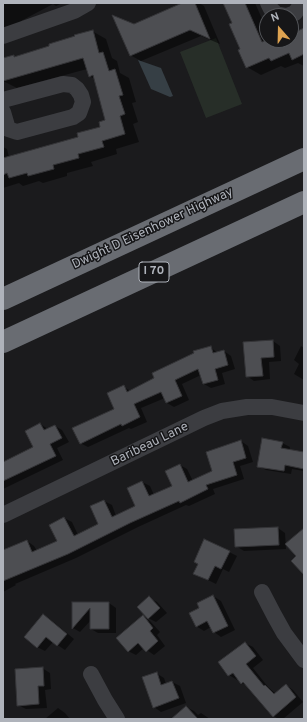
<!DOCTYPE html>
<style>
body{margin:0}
#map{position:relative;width:307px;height:722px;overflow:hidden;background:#1b1b1d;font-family:Overpass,sans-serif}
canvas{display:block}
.frame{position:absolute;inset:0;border:4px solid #afb3bb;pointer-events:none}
.north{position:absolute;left:259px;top:8px;width:40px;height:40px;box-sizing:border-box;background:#161618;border:1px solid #535559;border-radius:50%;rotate:340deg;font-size:11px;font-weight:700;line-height:16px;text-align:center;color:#afb3bb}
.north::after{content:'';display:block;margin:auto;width:14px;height:18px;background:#dea351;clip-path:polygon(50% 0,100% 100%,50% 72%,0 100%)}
</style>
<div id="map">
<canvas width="307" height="722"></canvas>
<div class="frame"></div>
<div class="north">N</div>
</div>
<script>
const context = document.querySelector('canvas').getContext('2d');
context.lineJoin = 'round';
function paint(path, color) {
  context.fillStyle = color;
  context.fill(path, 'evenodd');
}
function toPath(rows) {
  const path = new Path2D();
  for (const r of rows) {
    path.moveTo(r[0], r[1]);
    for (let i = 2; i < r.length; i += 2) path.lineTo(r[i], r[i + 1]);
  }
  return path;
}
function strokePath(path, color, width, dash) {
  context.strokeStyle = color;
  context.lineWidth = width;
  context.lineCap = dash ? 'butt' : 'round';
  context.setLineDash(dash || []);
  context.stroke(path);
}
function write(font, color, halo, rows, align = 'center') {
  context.font = font + ' Overpass,sans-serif';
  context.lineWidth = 3;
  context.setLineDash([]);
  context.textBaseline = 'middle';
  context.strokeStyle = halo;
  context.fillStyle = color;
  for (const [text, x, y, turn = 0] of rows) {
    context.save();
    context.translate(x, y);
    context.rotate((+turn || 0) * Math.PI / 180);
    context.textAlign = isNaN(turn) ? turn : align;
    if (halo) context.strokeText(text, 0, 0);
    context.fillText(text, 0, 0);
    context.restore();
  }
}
const green = toPath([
 [216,38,242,104,206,118,180,52]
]);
const water = toPath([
 [138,60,161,68,173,96,170,97,151,89]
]);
const shadow = toPath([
 [3,3,62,3,56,6,53,4,21,21,21,22,3,29],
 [184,3,199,3,204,6,220,44,201,36,141,61,130,55,134,25],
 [224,3,255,3,267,30,267,40,291,40,291,36,304,30,304,66,298,63,285,68,281,66,261,75,247,67,233,24],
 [92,31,106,39,112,58,117,61,120,73,129,78,136,102,132,103,138,122,133,124,139,142,116,149,117,154,91,162,93,166,67,173,67,176,43,183,39,181,23,186,19,183,3,188,3,147,7,149,9,157,80,138,101,127,106,121,95,79,89,76,87,69,17,88,3,81,3,59,14,56,16,57,50,47],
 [273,341,280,346,281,361,269,362,270,379,254,381,247,376],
 [301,346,304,348,304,380,294,374,299,364,294,360],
 [210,347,218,353,224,351,231,356,235,369,222,373,225,384,211,388,204,384,201,375,182,384,189,400,174,407,167,403,165,398,141,408,147,422,131,429,129,428,88,447,80,443,116,409,123,387,131,391],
 [40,424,48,429,55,426,62,430,69,442,57,448,63,460,3,489,3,463,34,448],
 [241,441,248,446,253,462,240,466,244,479,213,489,215,494,189,506,186,505,138,527,76,558,15,584,16,585,3,592,3,567,27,541,34,546,37,551,59,542,64,518,72,522,78,535,99,525,104,501,112,505,116,516,137,507,142,482,150,486,154,495,174,486,180,465,187,469,193,481,213,471],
 [282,443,290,447,289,451,304,453,304,471,292,469,291,474,266,470,258,466],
 [278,528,285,533,286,549,244,551,236,546],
 [229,552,237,556,229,572,223,569,216,584,194,573],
 [213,596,221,601,235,630,221,637,214,632,211,627,204,631,196,626,201,608],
 [149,598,157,602,167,613,156,622,148,618],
 [73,603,109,603,116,608,116,633,98,633,91,629,91,620,80,632,73,628],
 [44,615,51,620,74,639,65,650,53,642,45,651,37,647],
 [143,617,150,621,160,632,157,635,165,646,154,655,144,648,136,655,128,651],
 [245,643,253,647,263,660,253,668,268,687,276,694,286,685,293,690,303,702,283,719,278,719,274,716,248,686,242,683,238,678,237,680,229,675],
 [42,668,50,673,51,689,45,690,47,708,26,709,18,705],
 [156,673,164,678,166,684,172,682,180,686,186,703,161,712,154,707],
 [186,707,194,711,198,715,201,713,210,719,172,719],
 [58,708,65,713,70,719,45,719]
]);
const building = toPath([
 [182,3,195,3,210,39,190,30,130,56,112,15,134,24,182,3],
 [223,3,245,3,262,42,267,40,291,40,291,34,304,28,304,54,292,60,289,53,271,61,269,58,246,68,238,50,240,49,229,24,232,23,223,3],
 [93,30,99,53,103,52,109,71,115,69,123,95,119,96,125,114,120,116,125,134,102,141,104,147,78,154,79,158,53,165,54,169,28,176,27,173,9,178,7,173,3,175,3,158,78,137,77,133,100,127,99,122,105,120,93,75,89,77,83,58,3,81,3,58,14,55,14,57,49,46,49,44,75,36,74,35,93,30],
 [273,340,274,357,261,358,263,376,246,377,243,342,273,340],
 [211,346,213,353,224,350,228,365,215,369,218,380,203,384,198,369,175,380,182,396,166,403,161,392,134,404,140,417,122,426,121,424,80,444,72,428,114,409,107,393,124,385,127,392,154,378,152,373,194,353,193,351,211,346],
 [40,423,44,430,55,425,62,438,50,444,56,456,3,481,3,462,33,447,25,431,40,423],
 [262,438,283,442,281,448,304,452,304,469,285,465,284,471,257,467,262,438],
 [241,440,246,458,233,462,237,475,206,485,208,489,180,503,179,501,130,523,68,554,3,581,3,550,27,540,32,552,57,541,49,525,64,517,74,536,98,524,90,506,104,500,112,517,135,506,127,488,142,481,149,496,172,486,165,471,180,464,188,482,212,471,206,452,241,440],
 [278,527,279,545,235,547,234,529,278,527],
 [304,528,304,575,291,561,296,556,285,544,304,528],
 [204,539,230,551,221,569,215,566,208,580,193,574,198,564,194,562,204,539],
 [213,595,228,626,213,633,207,621,196,627,189,613,199,608,197,603,213,595],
 [149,596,160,608,148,619,137,607,149,596],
 [72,602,109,602,109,629,90,629,90,608,72,629,72,602],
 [43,614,67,634,57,646,46,637,37,648,24,637,43,614],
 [143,615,153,628,150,631,158,641,146,652,138,643,128,652,116,638,143,615],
 [245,642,256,656,246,664,264,686,265,685,274,694,286,684,296,697,273,717,243,682,241,684,233,673,228,676,218,662,245,642],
 [43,667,44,686,38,686,39,704,17,706,15,669,43,667],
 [157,672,161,685,172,681,179,698,153,708,142,677,157,672],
 [186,706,198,719,171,719,186,706]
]);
const minor = toPath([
 [268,3,271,9,276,14,286,16],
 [287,16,295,13,302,3],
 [3,36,74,11,88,3],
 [3,100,63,84,72,85,77,89,81,95,83,102,79,113,73,117,17,132,8,129,3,112],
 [3,515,204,418,222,411,247,407,272,407,304,413],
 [262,592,274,615,284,633,304,660],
 [91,674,105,700,117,719]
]);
const motorway = toPath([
 [3,299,304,159],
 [3,342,304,202]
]);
const shields = [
 [154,272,30]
];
const shieldNames = [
 ["I 70",154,272]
];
const streetNames = [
 ["Dwight D Eisenhower Highway",153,229,-25],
 ["Baribeau Lane",150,445,-26]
];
paint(green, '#272e28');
paint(water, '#363f45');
paint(shadow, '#0007');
paint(building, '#4d4e52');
strokePath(building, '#353538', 1);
strokePath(minor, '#3c3d41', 16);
strokePath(motorway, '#696c72', 22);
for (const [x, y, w] of shields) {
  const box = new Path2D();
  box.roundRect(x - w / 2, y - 10, w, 20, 3);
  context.fillStyle = '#161618';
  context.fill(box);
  strokePath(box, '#afb3bb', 1);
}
write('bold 12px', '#afb3bb', null, shieldNames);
write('13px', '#afb3bb', '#161618', streetNames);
</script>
